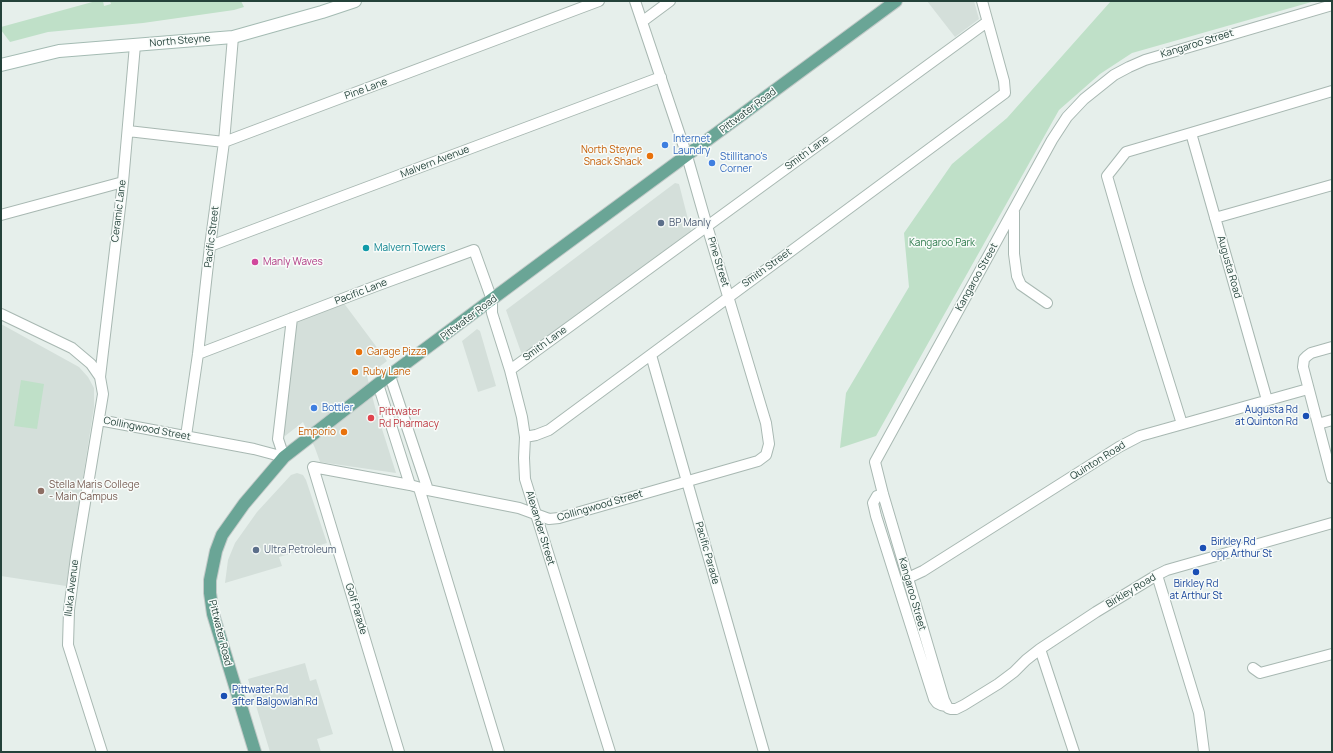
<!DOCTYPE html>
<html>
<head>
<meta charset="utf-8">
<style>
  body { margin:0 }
  #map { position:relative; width:1333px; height:753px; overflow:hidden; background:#e6efeb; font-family:Manrope,sans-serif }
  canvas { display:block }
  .frame { position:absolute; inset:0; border:2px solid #24423a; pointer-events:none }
</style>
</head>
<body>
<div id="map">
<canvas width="1333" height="753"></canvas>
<div class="frame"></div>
</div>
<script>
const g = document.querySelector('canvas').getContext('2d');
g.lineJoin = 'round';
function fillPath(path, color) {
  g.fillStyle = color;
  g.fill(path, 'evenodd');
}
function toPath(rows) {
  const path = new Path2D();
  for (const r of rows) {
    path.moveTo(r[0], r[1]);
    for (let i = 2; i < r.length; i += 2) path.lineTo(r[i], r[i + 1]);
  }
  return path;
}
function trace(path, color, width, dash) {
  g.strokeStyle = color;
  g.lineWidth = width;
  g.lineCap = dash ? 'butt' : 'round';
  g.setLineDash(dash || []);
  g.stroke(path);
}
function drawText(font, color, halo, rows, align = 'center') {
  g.font = font + ' Manrope,sans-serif';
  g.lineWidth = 3;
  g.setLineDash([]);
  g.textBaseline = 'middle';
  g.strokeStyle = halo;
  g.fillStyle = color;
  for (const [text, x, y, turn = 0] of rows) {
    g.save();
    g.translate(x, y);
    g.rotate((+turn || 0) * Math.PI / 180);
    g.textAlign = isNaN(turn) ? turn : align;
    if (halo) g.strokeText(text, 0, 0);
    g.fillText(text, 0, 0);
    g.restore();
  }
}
fillPath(toPath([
  [927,1,974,1,979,19,955,37],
  [675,183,679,184,691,231,522,355,506,310],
  [343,302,387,361,367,376,375,407,396,473,320,462,315,448,303,422,285,436,282,432,294,322],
  [1,324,79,367,88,377,94,388,94,407,66,586,1,576],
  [477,329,480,331,496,386,478,392,462,341],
  [297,473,303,475,306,480,327,543,279,557,282,566,225,583,228,560,235,543,257,512,291,475],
  [305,663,310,681,316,679,333,734,317,739,321,752,270,752,248,679]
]), '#d4dfda');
fillPath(toPath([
  [96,1,103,1,104,6,111,4,110,1,241,1,244,7,234,10,143,23,48,32,10,42,1,30,1,27],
  [1111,1,1315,1,1132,53,1100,74,1059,110,876,436,840,448,846,393,909,287,904,233,952,164,1007,118],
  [21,380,44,384,37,429,14,426]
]), '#bfe0c8');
const street = toPath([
  [1332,5,1145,60,1129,67,1114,75,1084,99,1067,117,1052,140,875,462,883,494,944,700,948,708,951,709,956,709,964,705,998,684,1014,672,1026,660,1040,649,1096,612,1157,575,1167,570,1332,523],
  [643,21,670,1],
  [128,131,224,142,599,1],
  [1191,133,1267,400],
  [1014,212,1014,254,1017,276,1021,285,1047,303],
  [1,215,123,182],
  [1215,218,1332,185],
  [210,246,661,77],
  [1,314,72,348,91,364,100,377,103,394,76,557,69,610,68,645,102,752],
  [1332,347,1311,353,1307,356,1304,359,1303,367,1332,478],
  [198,354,376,286,474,250,492,300,492,313,510,370,522,417,525,437,524,458,525,479,610,752],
  [651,355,764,752],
  [510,370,987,22],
  [390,376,428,490],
  [100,377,123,182,135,45],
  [378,384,410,485],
  [99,420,254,449,284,457],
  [1182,424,1138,283,1107,176,1126,152,1191,133,1332,91],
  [1318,424,1332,420],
  [186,436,198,354,210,246,224,142,233,37],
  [525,437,536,435,549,430,1005,93,1004,81,982,1],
  [284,457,278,439,292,318],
  [419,488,499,752],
  [883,494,877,496,873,503,876,516,934,699,937,703,941,705,946,706],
  [1157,575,1199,713,1204,752],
  [908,578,923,571,1119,447,1140,436,1308,389],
  [1040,649,1074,752],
  [1253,668,1260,673,1332,654],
  [399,752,313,467,410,485,428,490,519,508,549,519,559,518,758,461,766,455,769,444,766,423,707,226,687,156,635,1]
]);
const secondary = toPath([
  [1,65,59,51,233,37,322,12,355,1]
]);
const primary = toPath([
  [255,752,213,614,210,593,210,580,216,551,222,535,244,504,284,457,378,384,550,256,896,1]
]);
trace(street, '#a8b8b2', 12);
trace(secondary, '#a4bbb3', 14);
trace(primary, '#c2cac8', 14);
trace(street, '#fff', 10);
trace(secondary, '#fff', 12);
trace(primary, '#6aa596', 12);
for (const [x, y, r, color] of [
  [665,145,4,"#3f7fe0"],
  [650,156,4,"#e8710a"],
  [712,163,4,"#3f7fe0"],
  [661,223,4,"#5c6f8a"],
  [366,248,4,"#0f9aa8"],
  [255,262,4,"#d1479c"],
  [359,352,4,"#e8710a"],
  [355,372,4,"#e8710a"],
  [314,408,4,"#3f7fe0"],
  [1306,416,4,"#1a4fb4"],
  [371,418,4,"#e0444e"],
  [344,432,4,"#e8710a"],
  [41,491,4,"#8d6e63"],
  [1203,548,4,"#1a4fb4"],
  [256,550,4,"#5c6f8a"],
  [1196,572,4,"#1a4fb4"],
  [224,696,4,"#1a4fb4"]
]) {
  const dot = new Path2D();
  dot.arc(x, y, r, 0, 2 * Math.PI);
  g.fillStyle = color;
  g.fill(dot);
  trace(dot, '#f7fbf9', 1.5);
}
drawText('10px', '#24423a', '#f7fbf9', [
  ["North Steyne",180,41,-5],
  ["Kangaroo Street",1197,44,-17],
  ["Pine Lane",366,89,-20],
  ["Pittwater Road",748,111,-37],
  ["Smith Lane",807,153,-36],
  ["Malvern Avenue",435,162,-21],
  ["Ceramic Lane",119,211,-83],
  ["Pacific Street",212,237,-83],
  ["Pine Street",718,262,73],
  ["Augusta Road",1229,267,74],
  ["Smith Street",767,268,-36],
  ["Kangaroo Street",977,277,-61],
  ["Pacific Lane",361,292,-21],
  ["Pittwater Road",469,318,-37],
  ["Smith Lane",545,344,-36],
  ["Collingwood Street",147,429,11],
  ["Quinton Road",1098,461,-32],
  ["Collingwood Street",600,506,-16],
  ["Alexander Street",540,528,73],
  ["Pacific Parade",707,553,74],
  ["Iluka Avenue",72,588,-83],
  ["Birkley Road",1131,591,-31],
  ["Kangaroo Street",912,594,74],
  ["Golf Parade",356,609,73],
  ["Pittwater Road",220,633,76]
]);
drawText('10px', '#366cbe', '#f7fbf9', [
  ["Internet",673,139],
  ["Laundry",673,151],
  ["Stillitano's",720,157],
  ["Corner",720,169],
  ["Bottler",322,408]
], 'left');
drawText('10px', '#c56008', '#f7fbf9', [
  ["North Steyne",642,150],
  ["Snack Shack",642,162],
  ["Garage Pizza",367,352,"left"],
  ["Ruby Lane",363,372,"left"],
  ["Emporio",336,432]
], 'right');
drawText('10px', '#4e5e75', '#f7fbf9', [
  ["BP Manly",669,223],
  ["Ultra Petroleum",264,550]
], 'left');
drawText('10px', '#2d7a4b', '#f7fbf9', [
  ["Kangaroo Park",942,243]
]);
drawText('10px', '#0d838f', '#f7fbf9', [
  ["Malvern Towers",374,248]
], 'left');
drawText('10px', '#b23c85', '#f7fbf9', [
  ["Manly Waves",263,262]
], 'left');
drawText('10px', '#164399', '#f7fbf9', [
  ["Augusta Rd",1298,410,"right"],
  ["at Quinton Rd",1298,422,"right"],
  ["Birkley Rd",1211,542],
  ["opp Arthur St",1211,554],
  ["Birkley Rd",1196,584,"center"],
  ["at Arthur St",1196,596,"center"],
  ["Pittwater Rd",232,690],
  ["after Balgowlah Rd",232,702]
], 'left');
drawText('10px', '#be3a42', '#f7fbf9', [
  ["Pittwater",379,412],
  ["Rd Pharmacy",379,424]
], 'left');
drawText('10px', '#785e54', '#f7fbf9', [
  ["Stella Maris College",49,485],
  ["- Main Campus",49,497]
], 'left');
</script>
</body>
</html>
